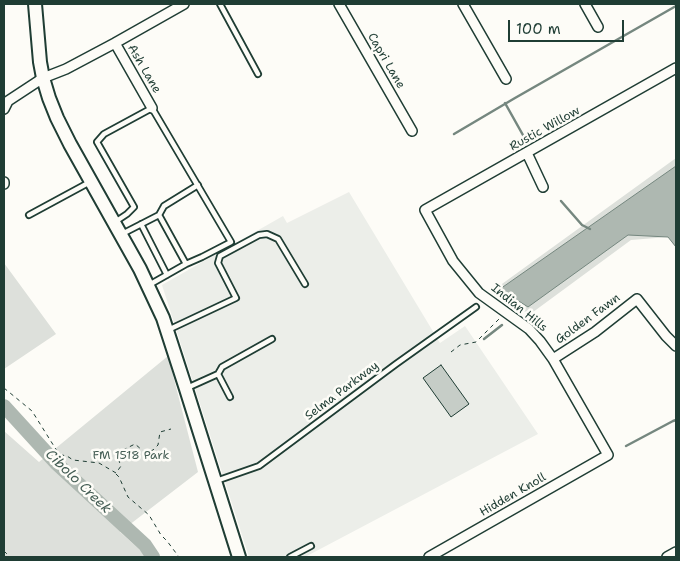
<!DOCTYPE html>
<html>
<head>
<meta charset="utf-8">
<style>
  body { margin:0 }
  #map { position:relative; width:680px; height:561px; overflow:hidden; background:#fdfcf7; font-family:"Shantell Sans",sans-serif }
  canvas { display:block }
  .frame { position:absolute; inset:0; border:5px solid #1f3d34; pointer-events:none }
  .scale { position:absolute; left:508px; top:20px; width:116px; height:22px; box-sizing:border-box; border:2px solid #1f3d34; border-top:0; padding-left:6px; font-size:15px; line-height:18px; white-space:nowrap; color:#1f3d34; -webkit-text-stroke:4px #fdfcf7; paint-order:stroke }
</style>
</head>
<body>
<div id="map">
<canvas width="680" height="561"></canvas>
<div class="frame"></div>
<div class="scale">100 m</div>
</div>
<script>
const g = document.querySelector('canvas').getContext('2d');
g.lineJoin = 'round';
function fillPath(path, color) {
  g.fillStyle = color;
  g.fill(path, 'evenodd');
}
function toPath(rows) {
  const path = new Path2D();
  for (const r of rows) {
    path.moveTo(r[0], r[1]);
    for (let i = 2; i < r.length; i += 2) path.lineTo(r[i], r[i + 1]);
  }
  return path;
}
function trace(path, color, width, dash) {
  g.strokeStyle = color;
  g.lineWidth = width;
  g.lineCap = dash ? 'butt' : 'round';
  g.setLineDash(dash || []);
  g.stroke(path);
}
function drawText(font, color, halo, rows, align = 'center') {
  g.font = font + ' "Shantell Sans",sans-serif';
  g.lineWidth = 5;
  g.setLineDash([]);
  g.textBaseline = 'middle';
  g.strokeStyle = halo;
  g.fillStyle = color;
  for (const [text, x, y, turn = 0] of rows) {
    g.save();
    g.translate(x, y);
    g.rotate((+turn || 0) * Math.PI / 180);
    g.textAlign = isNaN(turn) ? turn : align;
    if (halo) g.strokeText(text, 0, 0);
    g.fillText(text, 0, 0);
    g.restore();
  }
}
fillPath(toPath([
  [349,192,440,343,465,326,538,434,305,557,249,557,162,285,283,216,287,223]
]), '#eceee9');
fillPath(toPath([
  [676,158,676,248,668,237,631,240,529,315,495,289],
  [4,263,56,334,4,369],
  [168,356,198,472,120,532,148,557,4,557,4,431,39,462]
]), '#dde0db');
const water = toPath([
  [676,166,676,247,668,237,628,235,528,307,500,289,676,166]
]);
fillPath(water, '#aeb8b1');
trace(water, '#75877f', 1);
trace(toPath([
  [505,103,528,144],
  [454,134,515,98,676,6],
  [561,201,582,225,590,229],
  [484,339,502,325],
  [626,446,673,421,676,420]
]), '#75877f', 2.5);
trace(toPath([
  [4,406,56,463,145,545,153,557]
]), '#aeb8b1', 14);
const building = toPath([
  [441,365,469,404,451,417,423,378,441,365]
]);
fillPath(building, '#c6cdc7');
trace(building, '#1f3d34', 1);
const lane = toPath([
  [220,4,258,74],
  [29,215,90,182],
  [159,215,164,206,198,185],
  [115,222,127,214,134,207,97,142,104,134,152,108,231,242,202,257,186,264],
  [141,224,167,275],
  [122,234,159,215,186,264,149,285],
  [168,330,236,298,218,263,220,256,259,235,267,234,278,239,305,284],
  [218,374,230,397],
  [187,388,218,374,222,367,272,339],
  [216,481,259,466,396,364,476,307],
  [290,557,311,546]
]);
const street = toPath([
  [339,4,412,131],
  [463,4,506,79],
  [585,4,598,27],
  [115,43,152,108],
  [4,109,8,101,43,78,66,69,115,43,184,4],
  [527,153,543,187],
  [4,182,4,184],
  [553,359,595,332,637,299,666,336,676,346],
  [429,557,608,455,553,359,540,341,529,329,479,293,453,261,425,210,676,68],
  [667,557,676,552]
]);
const secondary = toPath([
  [35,4,40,62,43,78,49,98,57,118,70,144,140,269,163,318,186,389,239,557]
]);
trace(lane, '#1f3d34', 8);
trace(street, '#1f3d34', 12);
trace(secondary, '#1f3d34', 16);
trace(toPath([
  [451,352,460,345,476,342,500,318],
  [4,388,32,411,57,451,62,455,67,456,73,460,99,463,116,473,121,466,117,456,119,452,135,444,142,450,147,452,153,450,158,445,160,432,171,429],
  [116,474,119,477,128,497,149,515,161,535,167,541,179,557],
  [4,551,10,557]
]), '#1f3d34', 1, [4, 4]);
trace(lane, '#fdfcf7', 4.5);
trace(street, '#fdfcf7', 9);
trace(secondary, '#fdfcf7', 12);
drawText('12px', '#1f3d34', '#fdfcf7', [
  ["Capri Lane",386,61,60],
  ["Ash Lane",144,69,60],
  ["Rustic Willow",545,129,-29],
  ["Indian Hills",519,308,39],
  ["Golden Fawn",588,319,-36],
  ["Selma Parkway",342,391,-37],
  ["Hidden Knoll",513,495,-30]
]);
drawText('12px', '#455e55', '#fdfcf7', [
  ["FM 1518 Park",131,456]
]);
drawText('italic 14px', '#435c53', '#fdfcf7', [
  ["Cibolo Creek",78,482,44]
]);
</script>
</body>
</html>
